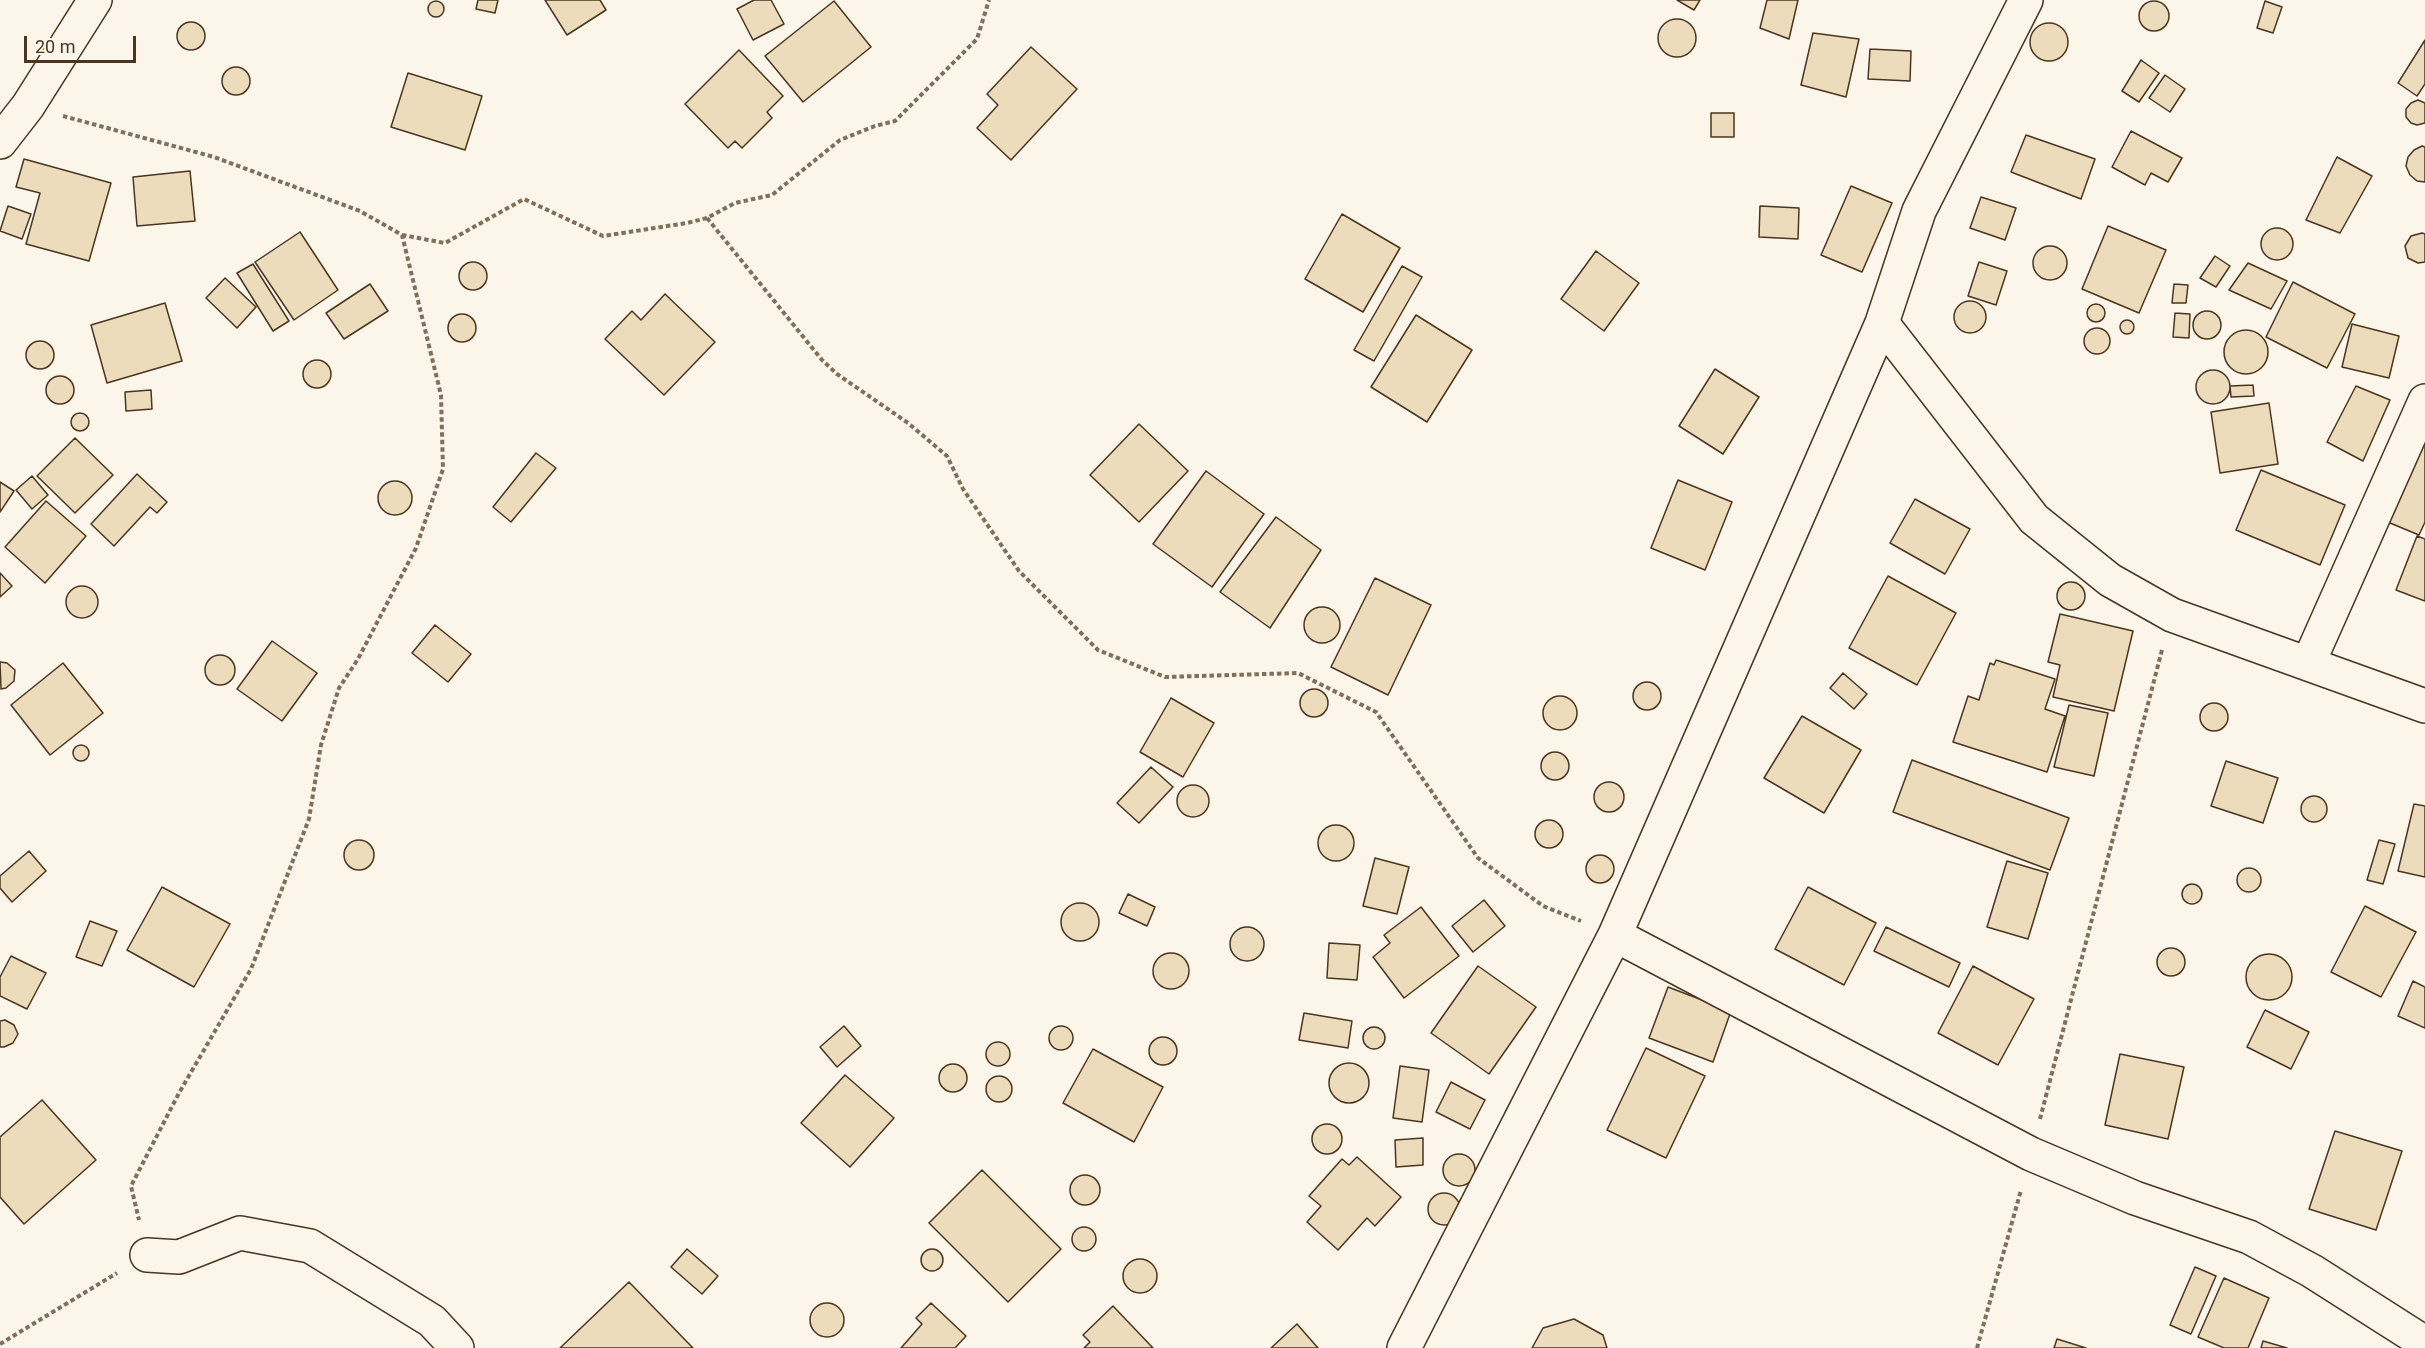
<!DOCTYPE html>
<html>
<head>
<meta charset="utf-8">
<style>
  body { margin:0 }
  #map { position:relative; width:2425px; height:1348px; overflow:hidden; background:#fbf6e9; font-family:Roboto,sans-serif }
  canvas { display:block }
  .scale { position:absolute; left:24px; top:36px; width:112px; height:27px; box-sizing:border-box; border:3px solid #4a3520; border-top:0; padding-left:8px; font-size:18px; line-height:21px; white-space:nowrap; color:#4a3520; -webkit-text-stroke:4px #fbf6e9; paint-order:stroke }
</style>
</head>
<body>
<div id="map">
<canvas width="2425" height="1348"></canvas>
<div class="scale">20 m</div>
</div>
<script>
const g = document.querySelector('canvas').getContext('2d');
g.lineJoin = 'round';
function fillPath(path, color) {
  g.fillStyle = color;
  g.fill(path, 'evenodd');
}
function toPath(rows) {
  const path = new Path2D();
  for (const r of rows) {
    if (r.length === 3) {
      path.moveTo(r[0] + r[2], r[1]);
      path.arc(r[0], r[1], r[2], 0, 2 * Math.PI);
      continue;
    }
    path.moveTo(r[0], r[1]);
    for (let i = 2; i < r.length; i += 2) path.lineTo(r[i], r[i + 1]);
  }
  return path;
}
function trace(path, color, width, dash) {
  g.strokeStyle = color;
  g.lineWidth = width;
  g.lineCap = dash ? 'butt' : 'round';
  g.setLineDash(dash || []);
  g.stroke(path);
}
const building = toPath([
  [478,0,498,0,495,13,476,9,478,0],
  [545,0,600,0,606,10,567,35,545,0],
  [754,0,771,0,784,24,753,40,737,9,754,0],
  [1677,0,1700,0,1694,10,1677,0],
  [1767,0,1798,0,1789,39,1760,28,1767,0],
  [2154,16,15],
  [436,9,8],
  [834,1,871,47,803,102,765,56,834,1],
  [2265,1,2282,7,2273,33,2257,28,2265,1],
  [1677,38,19],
  [191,36,14],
  [2049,42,19],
  [1813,33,1859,39,1846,97,1801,85,1813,33],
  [2425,40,2425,84,2417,96,2398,83,2425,40],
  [1031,47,1077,89,1011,160,977,128,998,105,987,94,1031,47],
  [1870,49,1911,51,1910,81,1868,79,1870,49],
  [739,50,783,96,767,112,772,118,742,148,735,141,728,148,685,104,739,50],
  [2141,60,2159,73,2139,102,2122,91,2141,60],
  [236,81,14],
  [408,73,482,96,465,150,391,127,408,73],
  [2165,75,2185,89,2170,112,2149,98,2165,75],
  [2418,100,2425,103,2425,123,2417,125,2411,123,2406,117,2406,109,2411,103,2418,100],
  [1711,113,1734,113,1734,137,1711,137,1711,113],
  [2131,131,2182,158,2168,182,2151,173,2145,185,2112,167,2131,131],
  [2026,135,2095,159,2081,199,2011,172,2026,135],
  [2422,146,2425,147,2425,182,2417,181,2410,175,2406,166,2408,157,2414,150,2422,146],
  [2337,157,2372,176,2340,233,2306,220,2337,157],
  [24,159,111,183,89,261,26,244,40,193,16,187,24,159],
  [190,171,195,221,137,226,133,177,190,171],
  [1851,186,1892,203,1862,272,1821,255,1851,186],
  [1981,197,2016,208,2005,240,1970,228,1981,197],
  [8,206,31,214,22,239,0,231,8,206],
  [1760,206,1799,208,1798,239,1759,237,1760,206],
  [1342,214,1400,248,1363,312,1305,279,1342,214],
  [2108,226,2166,250,2139,313,2082,289,2108,226],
  [2277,244,16],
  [300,232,338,290,294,320,255,262,300,232],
  [2422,233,2425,234,2425,262,2418,263,2408,258,2405,246,2411,236,2422,233],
  [2050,263,17],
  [1596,251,1639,283,1604,331,1561,299,1596,251],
  [2215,256,2230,266,2216,287,2200,278,2215,256],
  [1979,262,2007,271,1996,305,1968,296,1979,262],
  [473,276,14],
  [2248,263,2287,281,2271,309,2229,290,2248,263],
  [253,264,289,321,273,331,237,273,253,264],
  [1402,266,1422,277,1374,361,1354,350,1402,266],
  [225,278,256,307,237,328,206,298,225,278],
  [2293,282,2355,314,2327,368,2266,337,2293,282],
  [370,284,388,311,344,339,326,313,370,284],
  [2174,284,2188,285,2186,303,2172,303,2174,284],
  [665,294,715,342,664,395,605,339,632,311,641,320,665,294],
  [1970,317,16],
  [165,303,182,361,107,383,91,325,165,303],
  [2096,313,9],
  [2207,325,14],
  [2175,313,2190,314,2189,338,2173,337,2175,313],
  [462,328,14],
  [1416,315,1472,350,1427,422,1371,387,1416,315],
  [2127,327,7],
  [2352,324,2399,336,2389,378,2342,367,2352,324],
  [2097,341,13],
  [2246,352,22],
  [40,355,14],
  [317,374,14],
  [1715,369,1759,397,1723,454,1679,426,1715,369],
  [2213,387,17],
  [60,390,14],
  [2253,385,2254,396,2231,397,2230,386,2253,385],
  [2356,386,2390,400,2363,461,2327,442,2356,386],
  [151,390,152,409,126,411,125,392,151,390],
  [2269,403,2278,464,2220,473,2211,412,2269,403],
  [80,422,9],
  [1139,424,1188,471,1139,522,1090,475,1139,424],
  [2425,436,2425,522,2419,535,2378,518,2425,436],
  [75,438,113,475,75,513,37,476,75,438],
  [536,453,556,468,511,522,493,507,536,453],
  [2261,470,2345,505,2320,565,2236,530,2261,470],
  [1206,471,1264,514,1212,587,1153,544,1206,471],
  [137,474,167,502,157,513,150,507,114,546,91,524,137,474],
  [32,476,48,495,32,509,16,490,32,476],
  [1678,480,1732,502,1705,570,1651,548,1678,480],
  [395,498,17],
  [0,482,14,491,0,512,0,482],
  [1915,499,1970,529,1945,574,1890,543,1915,499],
  [46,501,86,536,45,583,5,547,46,501],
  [1276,517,1321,550,1270,628,1220,592,1276,517],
  [2417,536,2425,539,2425,601,2396,590,2417,536],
  [0,573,12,586,0,597,0,573],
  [1888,576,1956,613,1917,685,1849,648,1888,576],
  [1375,578,1431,605,1388,695,1331,667,1375,578],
  [2071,596,14],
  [82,602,16],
  [1322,625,18],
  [2060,614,2133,631,2114,711,2053,697,2060,665,2048,662,2060,614],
  [435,625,471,654,448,682,412,653,435,625],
  [272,641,317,673,282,721,237,689,272,641],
  [220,670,15],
  [1996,660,2055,679,2045,709,2065,716,2047,772,1953,742,1968,696,1979,700,1990,663,1994,665,1996,660],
  [0,662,7,663,15,670,14,681,6,688,1,689,0,662],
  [63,663,103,713,50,755,11,705,63,663],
  [1843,673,1867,694,1854,709,1830,688,1843,673],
  [1647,696,14],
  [1314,703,14],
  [1560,713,17],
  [1171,698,1214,723,1183,777,1140,752,1171,698],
  [2214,717,14],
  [2069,705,2108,713,2094,776,2054,767,2069,705],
  [1802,716,1861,750,1824,813,1764,778,1802,716],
  [81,753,8],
  [1555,766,14],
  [1912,760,2069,818,2050,870,1893,812,1912,760],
  [2226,761,2278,778,2263,823,2211,806,2226,761],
  [1151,767,1173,787,1139,823,1117,803,1151,767],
  [1609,797,15],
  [1193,801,16],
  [2314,809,13],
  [2414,804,2425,806,2425,877,2398,871,2414,804],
  [1549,834,14],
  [1336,843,18],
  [2379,840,2395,844,2383,884,2367,880,2379,840],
  [359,855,15],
  [29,851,46,871,12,902,0,888,0,876,29,851],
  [1600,869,14],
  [1375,858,1409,867,1397,914,1363,906,1375,858],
  [2007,861,2048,873,2028,939,1987,927,2007,861],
  [2249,880,12],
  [2192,894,10],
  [162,887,230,924,194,987,127,950,162,887],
  [1808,887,1876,923,1844,985,1775,949,1808,887],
  [1128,894,1155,907,1147,926,1119,913,1128,894],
  [1484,900,1505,926,1473,952,1452,926,1484,900],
  [1080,922,19],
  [2365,906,2416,932,2381,997,2331,972,2365,906],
  [1421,907,1459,956,1404,998,1373,957,1390,943,1384,935,1421,907],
  [90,921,117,931,102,966,76,957,90,921],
  [1247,944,17],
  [1886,927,1960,963,1949,987,1874,951,1886,927],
  [1329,943,1360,945,1357,980,1327,978,1329,943],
  [2171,962,14],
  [1171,971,18],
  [2269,977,23],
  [11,956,46,973,27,1009,0,996,0,977,11,956],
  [1478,966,1536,1007,1489,1074,1431,1033,1478,966],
  [1973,966,2034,999,1998,1065,1938,1033,1973,966],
  [2413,981,2425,987,2425,1028,2398,1016,2413,981],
  [1668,987,1731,1011,1713,1062,1649,1038,1668,987],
  [2265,1010,2309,1032,2291,1069,2247,1047,2265,1010],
  [1304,1013,1352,1021,1348,1048,1299,1040,1304,1013],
  [5,1020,14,1025,18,1034,13,1043,4,1047,0,1047,0,1021,5,1020],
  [844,1026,861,1046,837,1067,820,1047,844,1026],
  [1061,1038,12],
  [1374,1038,11],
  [1163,1051,14],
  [998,1054,12],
  [1646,1048,1705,1076,1666,1158,1607,1130,1646,1048],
  [1093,1049,1163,1087,1134,1142,1063,1103,1093,1049],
  [2120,1054,2184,1067,2168,1139,2105,1125,2120,1054],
  [1349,1083,20],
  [953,1078,14],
  [1400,1066,1429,1070,1422,1122,1393,1118,1400,1066],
  [845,1075,894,1118,850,1167,801,1123,845,1075],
  [999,1089,13],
  [1451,1082,1485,1100,1470,1129,1436,1112,1451,1082],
  [42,1100,96,1160,24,1224,0,1197,0,1137,42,1100],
  [1327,1139,15],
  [2335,1131,2402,1151,2376,1230,2309,1209,2335,1131],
  [1423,1138,1423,1165,1396,1167,1395,1140,1423,1138],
  [1459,1170,16],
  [1357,1157,1401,1197,1375,1226,1367,1218,1338,1250,1307,1222,1321,1206,1309,1196,1342,1159,1349,1165,1357,1157],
  [982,1170,1061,1249,1008,1302,929,1223,982,1170],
  [1085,1190,15],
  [1444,1209,16],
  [1084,1239,12],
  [687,1249,718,1276,702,1294,671,1267,687,1249],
  [932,1260,11],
  [1140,1276,17],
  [2195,1267,2216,1276,2191,1334,2170,1325,2195,1267],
  [2224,1278,2269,1298,2248,1348,2224,1348,2198,1337,2224,1278],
  [629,1282,693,1348,560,1348,629,1282],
  [931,1303,966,1336,955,1348,901,1348,922,1324,916,1318,931,1303],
  [827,1320,17],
  [1113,1306,1153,1348,1084,1348,1090,1342,1083,1335,1113,1306],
  [1574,1319,1603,1335,1607,1348,1532,1348,1543,1328,1574,1319],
  [1297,1324,1318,1348,1271,1348,1297,1324],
  [2057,1339,2086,1348,2054,1348,2057,1339],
  [2263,1341,2287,1348,2261,1348,2263,1341]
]);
fillPath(building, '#ecdcbc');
trace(building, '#4a3520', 1.5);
const street = toPath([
  [0,142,28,106,95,0],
  [1882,323,2034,519,2110,580,2172,615,2425,706],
  [2308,664,2425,401],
  [1615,935,2031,1154,2135,1198,2249,1237,2312,1271,2425,1343],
  [147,1255,179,1257,240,1233,310,1246,432,1321,457,1348],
  [1404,1348,1615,935,1882,323,1919,211,2026,0]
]);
trace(street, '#4a3520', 36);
trace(toPath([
  [63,116,214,157,360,211,402,235,441,395,443,469,416,548,358,659,339,688,321,745,309,819,251,969,179,1093,131,1186,139,1220],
  [707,218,822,360,837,374,908,423,947,456,963,489,1019,571,1098,650,1165,677,1298,673,1376,712,1478,858,1543,906,1581,921],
  [402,235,445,243,524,199,603,236,687,223,707,218,735,203,772,195,840,140,875,126,895,121,977,39,989,0],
  [2040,1119,2162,650],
  [0,1344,117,1273],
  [1977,1348,2021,1190]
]), '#7f6f5c', 4, [4.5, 3]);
trace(street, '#fbf6e9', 33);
</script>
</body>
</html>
